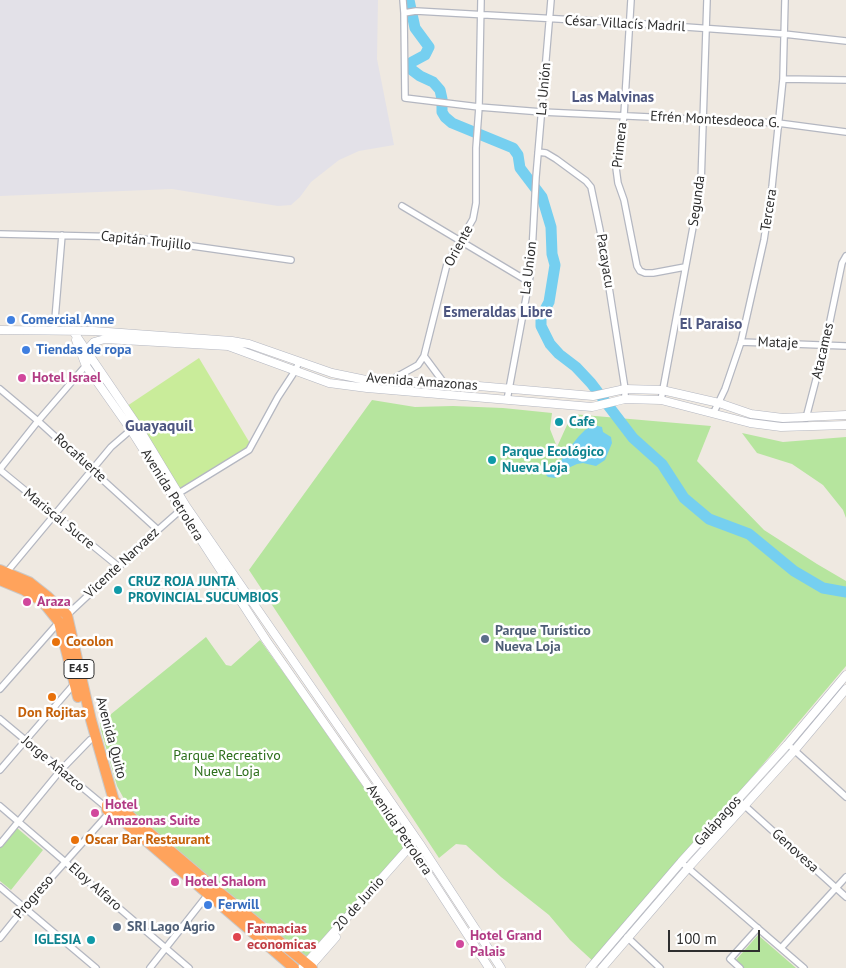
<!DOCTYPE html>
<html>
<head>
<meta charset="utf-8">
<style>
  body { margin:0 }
  #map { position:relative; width:846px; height:968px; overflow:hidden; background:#efe9e1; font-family:"PT Sans",sans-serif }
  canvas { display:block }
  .scale { position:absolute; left:668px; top:930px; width:92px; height:22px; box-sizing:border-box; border:2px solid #2e2e2e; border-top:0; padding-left:6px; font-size:15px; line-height:18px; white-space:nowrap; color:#2e2e2e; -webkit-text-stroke:4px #fff; paint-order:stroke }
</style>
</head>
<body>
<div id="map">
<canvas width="846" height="968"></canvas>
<div class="scale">100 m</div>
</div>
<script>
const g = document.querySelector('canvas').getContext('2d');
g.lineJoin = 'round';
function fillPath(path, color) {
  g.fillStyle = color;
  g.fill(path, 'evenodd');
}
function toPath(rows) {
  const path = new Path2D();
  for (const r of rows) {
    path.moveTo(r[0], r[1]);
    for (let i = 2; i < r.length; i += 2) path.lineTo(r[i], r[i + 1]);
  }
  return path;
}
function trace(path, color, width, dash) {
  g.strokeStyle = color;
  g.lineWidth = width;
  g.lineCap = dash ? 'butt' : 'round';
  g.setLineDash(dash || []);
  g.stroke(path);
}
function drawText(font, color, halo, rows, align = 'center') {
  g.font = font + ' "PT Sans",sans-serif';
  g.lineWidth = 5;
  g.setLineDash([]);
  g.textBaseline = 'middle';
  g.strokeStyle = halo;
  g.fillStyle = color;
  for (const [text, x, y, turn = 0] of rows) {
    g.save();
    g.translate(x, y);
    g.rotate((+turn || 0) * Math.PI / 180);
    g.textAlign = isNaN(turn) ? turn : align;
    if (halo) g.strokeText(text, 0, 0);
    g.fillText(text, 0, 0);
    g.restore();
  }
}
fillPath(toPath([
  [0,0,378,0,377,59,394,145,359,151,339,160,311,182,300,197,291,205,278,206,172,189,0,196]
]), '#e3e1e8');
fillPath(toPath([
  [372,400,415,407,453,406,503,408,552,413,550,429,557,447,572,414,711,426,697,461,764,530,817,564,846,581,846,666,595,963,570,940,549,915,501,877,466,845,456,844,439,858,249,570],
  [742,433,783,442,846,437,846,518,843,510,823,485,792,464,757,453],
  [206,637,226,665,231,666,260,640,296,690,405,847,306,957,135,815,129,808,117,786,101,730,100,723],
  [17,828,43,850,11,890,0,881,0,848],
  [758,935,796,968,744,968,735,961]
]), '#b6e59e');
fillPath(toPath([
  [199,358,251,445,181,490,127,406]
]), '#c9ec9a');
fillPath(toPath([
  [594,425,602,427,603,432,611,437,612,443,605,460,596,466,583,463,577,464,566,469,555,478,548,477,546,475,547,468,551,465,556,468,559,467,563,456,579,436,585,430]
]), '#75cff0');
trace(toPath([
  [409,0,415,28,429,47,425,55,412,62,410,65,412,70,420,76,433,82,440,90,442,99,442,112,445,117,452,123,513,148,518,155,520,168,542,197,551,227,552,254,555,265,549,302,541,317,541,326,550,344,559,354,576,367,591,383,633,438,662,464,684,498,709,519,749,534,794,571,823,588,846,592]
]), '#75cff0', 11);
const street = toPath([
  [403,0,404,13,405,98,479,107,542,112,778,123,846,132],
  [631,0,624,115,616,168,618,183,624,200,637,266,640,271,645,273,653,273,685,267],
  [404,13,416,11,630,23,784,34,846,41],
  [783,79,846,80],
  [538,152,546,153,556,159,586,181,591,187,600,230,625,389,625,399],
  [402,206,529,282],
  [0,234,129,237,291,260],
  [54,331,62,235],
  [741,342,846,346],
  [424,356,444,383],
  [391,380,418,365,424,356,447,264,473,219,476,203,476,148,479,107,481,0],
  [0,389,38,421,158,530],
  [507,400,531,271,536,177,551,0],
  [661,400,701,184,707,0],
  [714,412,725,389,741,342,764,240,772,187,783,79,785,0],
  [806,418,825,345,842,263,846,256],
  [0,469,38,421,88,363],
  [0,470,119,567],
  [179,493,249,450,278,397,295,371,299,362],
  [6,573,111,447,133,428],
  [66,616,158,530,184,507],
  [0,689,59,622],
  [0,719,107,808],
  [792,748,846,797],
  [0,770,75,683],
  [744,805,846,897],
  [0,806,189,968],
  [0,844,60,771,90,740],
  [681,862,804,968],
  [0,887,96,968],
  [627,937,660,968],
  [0,938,24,908,110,812],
  [781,948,846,877],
  [150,968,209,893],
  [740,968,730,959,758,928]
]);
const secondary = toPath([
  [0,330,94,331,232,341,249,344,332,373,366,380,444,383,593,396,625,389,662,390,719,403,751,414,783,418,846,415],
  [73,331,137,425,186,506,420,844,501,968],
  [76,340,86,366,131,430,181,509,266,640,410,846,489,968],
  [87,350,94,342,105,339,228,346,329,383,367,388,592,407,625,399,661,400,750,423,781,427,846,425],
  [302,968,413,843],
  [309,968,336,937],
  [590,968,681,862,787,745,846,675],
  [602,968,688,868,794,751,846,689]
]);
const highway = toPath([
  [0,570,29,582,48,597,67,615,91,720,114,801,119,805,118,811,112,813,107,810,107,805,109,802,114,801],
  [0,580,24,590,43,602,59,622,78,697],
  [119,805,132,818,213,887,312,968],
  [114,813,294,968]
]);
trace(street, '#b4b7c1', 8);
trace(secondary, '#b4b7c1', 9);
trace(highway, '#c9c9c9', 12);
trace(street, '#fff', 5.5);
trace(secondary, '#fff', 8);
trace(highway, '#ffa35c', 10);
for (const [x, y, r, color] of [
  [11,320,5,"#3f7fe0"],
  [26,350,5,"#3f7fe0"],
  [22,378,5,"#d1479c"],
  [559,422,5,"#0f9aa8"],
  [492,460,5,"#0f9aa8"],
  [118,590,5,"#0f9aa8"],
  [27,602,5,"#d1479c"],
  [485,639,5,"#5c6f8a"],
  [56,642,5,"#e8710a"],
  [52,697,5,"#e8710a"],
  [95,813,5,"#d1479c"],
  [75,840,5,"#e8710a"],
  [175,882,5,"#d1479c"],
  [208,905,5,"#3f7fe0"],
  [117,927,5,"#5c6f8a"],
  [237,937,5,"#e0444e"],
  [91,940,5,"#0f9aa8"],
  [460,944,5,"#d1479c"]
]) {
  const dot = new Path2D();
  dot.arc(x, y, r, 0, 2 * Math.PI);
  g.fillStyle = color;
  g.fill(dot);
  trace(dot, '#fff', 2);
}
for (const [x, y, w] of [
  [79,669,30]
]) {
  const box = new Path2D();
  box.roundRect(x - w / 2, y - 9.5, w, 19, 4);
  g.fillStyle = '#fff';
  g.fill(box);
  trace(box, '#2e2e2e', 1);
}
drawText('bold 12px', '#2e2e2e', null, [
  ["E45",79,669]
]);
drawText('14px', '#2e2e2e', '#fff', [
  ["César Villacís Madril",625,24,3],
  ["La Unión",544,89,-85],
  ["Efrén Montesdeoca G.",715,120,3],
  ["Primera",620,145,-84],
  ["Segunda",697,201,-82],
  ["Tercera",769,210,-81],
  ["Capitán Trujillo",146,241,6],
  ["Oriente",459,246,-62],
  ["Pacayacu",605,261,81],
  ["La Union",529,268,-83],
  ["Mataje",778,343,2],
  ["Atacames",823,351,-77],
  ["Avenida Amazonas",422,382,4],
  ["Rocafuerte",80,458,42],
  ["Avenida Petrolera",172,495,58],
  ["Mariscal Sucre",59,519,39],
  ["Vicente Narvaez",122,563,-43],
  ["Avenida Quito",111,738,75],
  ["Jorge Añazco",53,764,40],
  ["Galápagos",718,821,-48],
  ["Avenida Petrolera",399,830,56],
  ["Genovesa",795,851,42],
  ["Eloy Alfaro",95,887,41],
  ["Progreso",34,897,-49],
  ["20 de Junio",359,904,-48]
]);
drawText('bold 14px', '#366cbe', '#fff', [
  ["Comercial Anne",21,320],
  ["Tiendas de ropa",36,350],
  ["Ferwill",218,905]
], 'left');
drawText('bold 14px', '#b23c85', '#fff', [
  ["Hotel Israel",32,378],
  ["Araza",37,602],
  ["Hotel",105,805],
  ["Amazonas Suite",105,821],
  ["Hotel Shalom",185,882],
  ["Hotel Grand",470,936],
  ["Palais",470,952]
], 'left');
drawText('bold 14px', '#0d838f', '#fff', [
  ["Cafe",569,422],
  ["Parque Ecológico",502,452],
  ["Nueva Loja",502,468],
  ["CRUZ ROJA JUNTA",128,582],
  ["PROVINCIAL SUCUMBIOS",128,598],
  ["IGLESIA",81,940,"right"]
], 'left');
drawText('bold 14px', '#4e5e75', '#fff', [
  ["Parque Turístico",495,631],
  ["Nueva Loja",495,647],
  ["SRI Lago Agrio",127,927]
], 'left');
drawText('bold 14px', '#c56008', '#fff', [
  ["Cocolon",66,642],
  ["Don Rojitas",52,713,"center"],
  ["Oscar Bar Restaurant",85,840]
], 'left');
drawText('14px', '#2c6e1b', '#fff', [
  ["Parque Recreativo",227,756],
  ["Nueva Loja",227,772]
]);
drawText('bold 14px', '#be3a42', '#fff', [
  ["Farmacias",247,929],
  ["economicas",247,945]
], 'left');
drawText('bold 15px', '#4d5680', '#fff', [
  ["Las Malvinas",613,98],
  ["Esmeraldas Libre",498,313],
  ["El Paraiso",711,325]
]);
drawText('bold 16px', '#4d5680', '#fff', [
  ["Guayaquil",159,426]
]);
</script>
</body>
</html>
